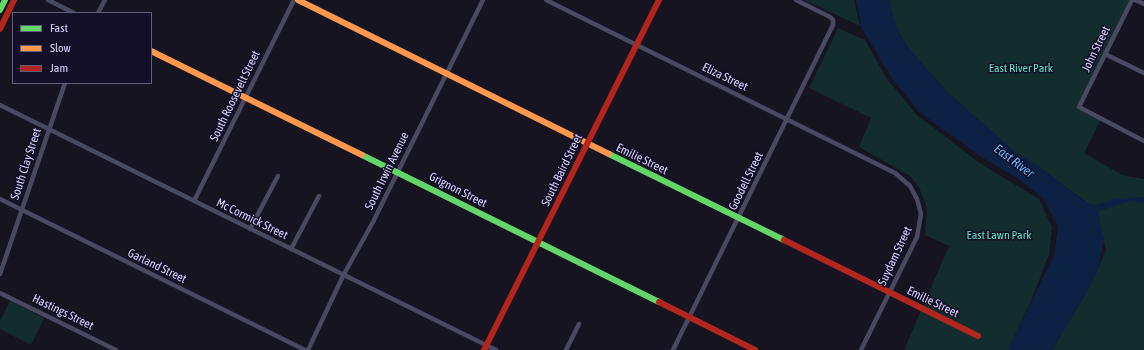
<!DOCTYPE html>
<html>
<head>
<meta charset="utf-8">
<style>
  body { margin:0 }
  #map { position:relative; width:1144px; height:350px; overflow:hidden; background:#161421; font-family:"Asap Condensed",sans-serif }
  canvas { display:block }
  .legend { position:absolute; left:12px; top:12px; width:140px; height:72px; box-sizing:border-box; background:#130f26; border:1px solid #625e7d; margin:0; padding:5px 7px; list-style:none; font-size:12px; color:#d9d4ff }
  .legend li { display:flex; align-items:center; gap:8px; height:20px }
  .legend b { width:20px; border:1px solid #625e7d }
</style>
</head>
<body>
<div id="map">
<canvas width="1144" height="350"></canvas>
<ul class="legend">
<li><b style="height:5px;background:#63d668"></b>Fast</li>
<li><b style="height:5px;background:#ff974d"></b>Slow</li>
<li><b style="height:5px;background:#b3261e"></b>Jam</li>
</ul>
</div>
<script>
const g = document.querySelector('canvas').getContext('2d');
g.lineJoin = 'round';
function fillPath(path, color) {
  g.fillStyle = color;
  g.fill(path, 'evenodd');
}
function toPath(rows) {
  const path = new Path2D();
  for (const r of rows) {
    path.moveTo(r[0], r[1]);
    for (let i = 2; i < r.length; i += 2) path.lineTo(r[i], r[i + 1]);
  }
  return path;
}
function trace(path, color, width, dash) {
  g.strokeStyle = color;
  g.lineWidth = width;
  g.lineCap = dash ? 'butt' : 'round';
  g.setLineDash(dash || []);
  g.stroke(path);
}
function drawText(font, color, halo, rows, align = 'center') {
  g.font = font + ' "Asap Condensed",sans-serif';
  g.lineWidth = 3;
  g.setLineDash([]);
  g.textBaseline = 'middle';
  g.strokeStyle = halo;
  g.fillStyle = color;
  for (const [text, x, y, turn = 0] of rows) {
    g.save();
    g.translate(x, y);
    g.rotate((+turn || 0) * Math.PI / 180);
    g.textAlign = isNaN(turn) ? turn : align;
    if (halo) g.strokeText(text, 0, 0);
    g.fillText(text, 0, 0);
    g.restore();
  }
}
fillPath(toPath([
  [805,0,854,0,860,26],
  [889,0,1132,0,1079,107,1101,119,1084,153,1122,175,1144,179,1144,350,1052,350,1090,286,1106,250,1101,230,1090,205,1039,167,1016,153,948,93,908,48,894,23],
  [838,28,865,40,887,79,917,115,981,164,1039,199,1052,227,1049,254,1032,299,1008,350,904,350,949,246,925,235,927,209,919,187,910,176,859,147,871,118,809,88],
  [10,301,44,318,31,345,0,329,0,321]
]), '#132c2d');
fillPath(toPath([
  [856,0,889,0,897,29,908,48,948,93,1016,153,1039,167,1088,204,1095,205,1115,199,1144,197,1144,201,1140,203,1130,201,1099,211,1099,220,1104,239,1099,264,1090,286,1052,350,1008,350,1054,255,1058,227,1044,199,1017,178,983,158,919,112,892,78,862,29]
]), '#0d2144');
trace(toPath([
  [48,0,74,13],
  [546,0,895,173,910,186,917,199,921,214,917,237,861,350],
  [1132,0,1079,107,1144,141],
  [1135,0,1144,4],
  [98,13,105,0],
  [1105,54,1144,73],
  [0,105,496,350],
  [0,199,305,350],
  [194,201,294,0],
  [250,229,278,176],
  [291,249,319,196],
  [0,274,65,83],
  [0,293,116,350],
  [308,350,344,274,373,222,483,0],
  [566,350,579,324],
  [673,350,833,25,833,20,830,17,796,0]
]), '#4a4962', 4.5);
trace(toPath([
  [0,10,5,0],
  [609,154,784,240],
  [362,155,659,302]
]), '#63d668', 6);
trace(toPath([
  [298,0,609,154],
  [151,51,362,155]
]), '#ff974d', 6);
trace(toPath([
  [0,29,14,0],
  [784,240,978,336],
  [659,302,755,350],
  [484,350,659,0]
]), '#b3261e', 6);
drawText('12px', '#d9d4ff', '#130f26', [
  ["John Street",1096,49,-64],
  ["Eliza Street",725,77,26],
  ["South Roosevelt Street",235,96,-64],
  ["Emilie Street",642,159,26],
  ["South Clay Street",26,164,-72],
  ["South Baird Street",562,170,-64],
  ["South Irwin Avenue",387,171,-64],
  ["Goodell Street",746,181,-64],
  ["Grignon Street",458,190,27],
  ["Mc Cormick Street",252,219,26],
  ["Suydam Street",895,256,-65],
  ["Garland Street",157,266,26],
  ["Emilie Street",933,302,26],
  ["Hastings Street",63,312,26]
]);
drawText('12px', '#5fe0c0', '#130f26', [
  ["East River Park",1021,68],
  ["East Lawn Park",999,235]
]);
drawText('italic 13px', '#62b6ff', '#130f26', [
  ["East River",1014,161,37]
]);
</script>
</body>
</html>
